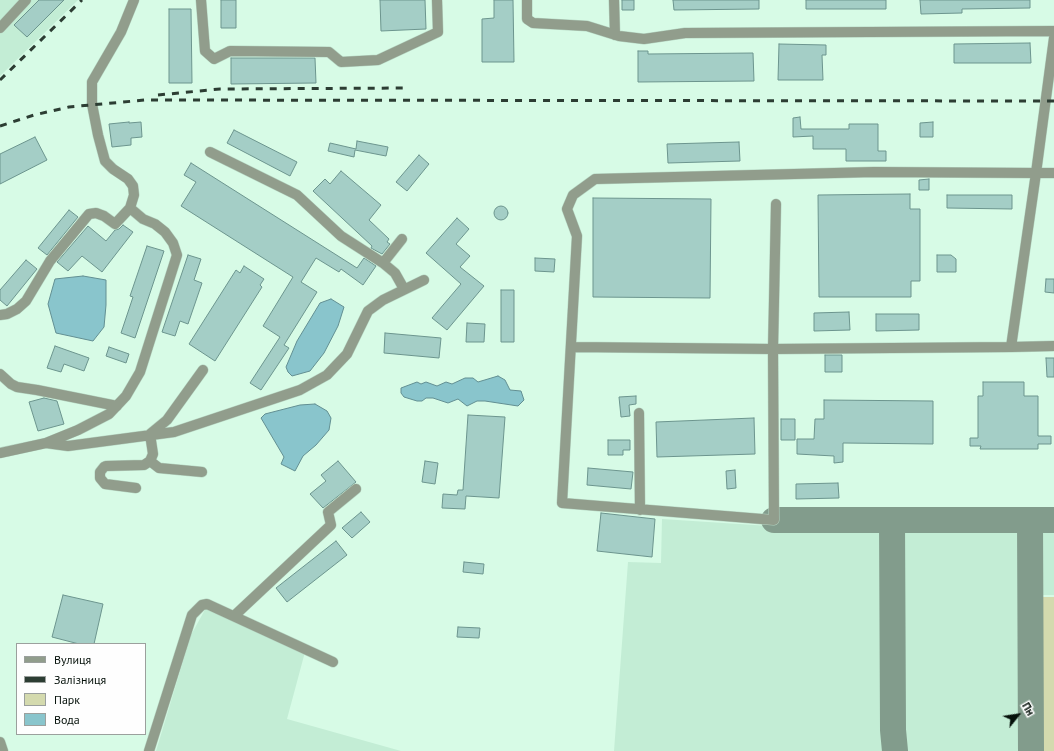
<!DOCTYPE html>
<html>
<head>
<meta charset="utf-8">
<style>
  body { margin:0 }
  #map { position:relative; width:1054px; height:751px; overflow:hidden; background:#d7fbe6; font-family:"PT Sans",sans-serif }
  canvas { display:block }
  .legend { position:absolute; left:16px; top:643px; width:130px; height:92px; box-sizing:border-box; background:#fefefe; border:1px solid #9ba09d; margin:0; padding:5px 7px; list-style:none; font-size:12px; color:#06120b }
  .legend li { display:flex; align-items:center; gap:8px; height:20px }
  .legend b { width:20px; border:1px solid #9ba09d }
  .north { position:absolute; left:998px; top:695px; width:40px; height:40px; -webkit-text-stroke:3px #fefefe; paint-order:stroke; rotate:60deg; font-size:11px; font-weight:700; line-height:16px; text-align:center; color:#06120b }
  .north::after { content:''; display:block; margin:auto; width:14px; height:18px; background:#06120b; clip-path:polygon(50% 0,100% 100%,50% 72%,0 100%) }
</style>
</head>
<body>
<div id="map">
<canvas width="1054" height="751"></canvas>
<ul class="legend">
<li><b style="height:5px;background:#919d8c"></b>Вулиця</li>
<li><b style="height:5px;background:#2c3d33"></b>Залізниця</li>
<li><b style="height:11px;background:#d4daae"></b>Парк</li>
<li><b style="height:11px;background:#89c5cc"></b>Вода</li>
</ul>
<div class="north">Пн</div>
</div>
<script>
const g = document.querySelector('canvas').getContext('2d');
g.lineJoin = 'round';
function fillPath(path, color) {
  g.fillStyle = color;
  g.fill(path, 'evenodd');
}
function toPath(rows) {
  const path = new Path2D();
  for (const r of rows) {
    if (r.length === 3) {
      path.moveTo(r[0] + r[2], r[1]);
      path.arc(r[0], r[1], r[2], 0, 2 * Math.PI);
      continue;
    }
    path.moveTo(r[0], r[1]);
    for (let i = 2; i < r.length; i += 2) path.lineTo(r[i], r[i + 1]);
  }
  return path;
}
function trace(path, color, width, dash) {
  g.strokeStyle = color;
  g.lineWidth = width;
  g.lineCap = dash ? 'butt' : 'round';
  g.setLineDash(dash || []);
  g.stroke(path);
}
fillPath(toPath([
  [0,0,78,0,0,76],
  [662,519,816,529,1022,532,1025,751,614,751,628,562,661,563],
  [1042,530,1054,530,1054,595,1042,595],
  [207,606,305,652,287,719,401,751,156,751,191,635]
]), '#c3edd5');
fillPath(toPath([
  [1042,597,1054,597,1054,751,1036,751,1037,602]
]), '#d4daae');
const water = toPath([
  [83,276,106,280,106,305,104,327,93,341,56,333,48,304,55,279,83,276],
  [331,299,344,307,338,326,324,353,310,371,292,376,288,372,286,367,297,341,320,303,331,299],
  [498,376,505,380,510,390,521,391,524,400,518,406,485,401,477,401,467,406,458,399,448,403,433,398,426,398,422,401,417,401,404,397,401,393,401,388,417,382,421,384,426,382,437,386,446,382,452,384,465,378,473,378,478,382,498,376],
  [315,404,327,411,331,418,329,430,316,445,303,456,295,471,281,464,284,457,261,418,265,414,300,405,315,404]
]);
fillPath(water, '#89c5cc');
trace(water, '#628f92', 1);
trace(toPath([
  [774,520,1054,520],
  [892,520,893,730,895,751],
  [1030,520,1031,751]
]), '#829c8c', 26);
const building = toPath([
  [39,0,64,0,27,37,14,25,39,0],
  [221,0,236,0,236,28,221,28,221,0],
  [380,0,425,0,426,29,381,31,380,0],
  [494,0,513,0,514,62,482,62,482,19,494,18,494,0],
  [622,0,634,0,634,10,622,10,622,0],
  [673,0,759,0,759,9,674,10,673,0],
  [806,0,886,0,886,9,806,9,806,0],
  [920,0,1030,0,1030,8,962,9,962,13,921,14,920,0],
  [169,9,191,9,192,83,169,83,169,9],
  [1030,43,1031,63,954,63,954,44,1030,43],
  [779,44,826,45,826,55,822,55,823,80,778,80,779,44],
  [638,51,648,51,648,54,753,53,754,81,638,82,638,51],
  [231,58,315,58,316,83,231,84,231,58],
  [800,117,801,129,849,129,849,124,878,124,878,151,886,151,886,161,846,161,846,149,813,149,813,136,793,137,793,118,800,117],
  [129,122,129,123,141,122,142,137,131,138,131,145,112,147,109,124,129,122],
  [933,122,933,137,920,137,920,123,933,122],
  [234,130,297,162,290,176,227,143,234,130],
  [35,137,47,160,0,184,0,154,35,137],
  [357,141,388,147,386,156,355,150,354,157,328,151,330,143,356,149,357,141],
  [739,142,740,161,668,163,667,144,739,142],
  [419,155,429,164,407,191,396,182,419,155],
  [191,163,357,268,364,258,376,266,363,285,341,269,339,272,316,258,301,282,317,292,284,345,289,348,261,390,250,383,280,337,263,326,293,277,181,206,196,182,184,175,191,163],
  [341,171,381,205,369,220,389,239,387,242,390,244,382,254,371,248,372,246,313,191,325,179,330,184,341,171],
  [929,179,929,190,919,190,919,180,929,179],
  [910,194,910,209,920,209,920,281,911,281,911,297,819,297,818,195,910,194],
  [947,195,1012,195,1012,209,947,208,947,195],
  [593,198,711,199,710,298,593,297,593,198],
  [501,213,7],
  [69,210,78,217,47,255,38,248,69,210],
  [457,218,469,229,456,244,470,256,460,267,484,286,447,330,432,318,461,284,426,253,457,218],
  [123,225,133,232,102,272,82,256,68,271,57,262,88,226,106,241,115,230,119,229,123,225],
  [147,246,164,251,135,338,121,333,133,297,130,296,147,246],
  [188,255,201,259,194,280,202,283,188,324,180,321,175,336,162,332,188,255],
  [937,255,951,255,956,259,956,272,937,272,937,255],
  [535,258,555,259,554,272,535,271,535,258],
  [26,260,37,269,7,306,0,300,0,290,26,260],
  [244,266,264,279,260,285,262,287,215,361,189,344,236,270,240,273,244,266],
  [1046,279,1054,279,1054,293,1045,292,1046,279],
  [501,290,514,290,514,342,501,342,501,290],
  [849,312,850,330,814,331,814,313,849,312],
  [876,314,919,314,919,330,876,331,876,314],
  [467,323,485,324,484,342,466,342,467,323],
  [385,333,441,338,439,358,384,353,385,333],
  [55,346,89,358,84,371,64,364,61,372,47,368,55,346],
  [109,347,129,354,126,363,106,356,109,347],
  [825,355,842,355,842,372,825,372,825,355],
  [1046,358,1054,358,1054,377,1047,377,1046,358],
  [983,382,1024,382,1024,396,1038,396,1038,436,1051,436,1051,444,1038,444,1038,449,980,449,981,446,970,446,970,438,978,438,978,396,983,396,983,382],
  [636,396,636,404,629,405,630,416,621,417,619,397,636,396],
  [44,398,57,401,64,424,38,431,29,402,44,398],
  [824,400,933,401,933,444,843,443,843,462,834,463,834,456,797,454,797,439,814,439,815,419,824,419,824,400],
  [468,415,505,417,499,498,466,496,465,509,442,508,443,494,457,495,458,490,463,490,468,415],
  [754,418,755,454,657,457,656,422,754,418],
  [781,419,795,419,795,440,781,440,781,419],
  [608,440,630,440,630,450,623,450,623,455,608,455,608,440],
  [338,461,356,482,323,508,310,494,326,481,321,475,338,461],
  [425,461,438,463,435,484,422,482,425,461],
  [588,468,633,472,631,489,587,485,588,468],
  [735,470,736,488,727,489,726,471,735,470],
  [838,483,839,498,796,499,796,484,838,483],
  [361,512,370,522,352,538,342,528,361,512],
  [601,513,655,519,652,557,597,551,601,513],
  [336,541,347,555,287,602,276,588,336,541],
  [464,562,484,564,483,574,463,572,464,562],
  [63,595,103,604,94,644,79,644,52,637,63,595],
  [458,627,480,628,479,638,457,637,458,627]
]);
fillPath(building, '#a4cec6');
trace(building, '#6c958e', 1);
const minor = toPath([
  [201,0,205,51,214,59,230,51,329,52,341,62,378,60,438,32,437,0],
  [527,0,527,19,533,23,587,26,619,36,644,39,685,33,1054,31],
  [614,0,615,35],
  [0,28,26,0],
  [1054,38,1036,173,1054,173],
  [210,152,297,195,341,236,383,263,395,273,404,289],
  [874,172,1036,173,1011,347,773,349,774,520,562,503,577,236,567,209,573,195,595,179,874,172],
  [383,263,402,239],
  [0,315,7,314,17,309,26,301,50,261,89,214,96,213,104,216,115,224,130,208],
  [571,347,773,349,776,204],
  [1011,347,1054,346],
  [0,374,11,384,17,387,37,390,117,406],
  [639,413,640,510],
  [46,443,68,446,174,432,300,390,327,375,347,354,368,311,383,300,424,280],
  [0,453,46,443,78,430,109,414,126,396,140,372,177,255,173,243,165,232,155,224,143,219,130,208,134,195,133,186,128,179,113,169,105,161,98,135,92,104,92,82,121,32,134,0],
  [150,461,159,468,202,472],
  [136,488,105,484,100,478,100,472,104,467,106,466,144,465,150,461,153,454,150,434,167,420,203,370],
  [234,616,331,525,328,512,356,489],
  [0,742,3,751],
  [149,751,192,615,202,605,207,604,333,662]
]);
trace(minor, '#b6d6c3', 11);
trace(minor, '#919d8c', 10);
trace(toPath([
  [0,80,82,0],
  [158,95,220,89,408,88],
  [0,126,34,115,69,107,145,100,1054,101]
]), '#2c3d33', 3, [7, 7]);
</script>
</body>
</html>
